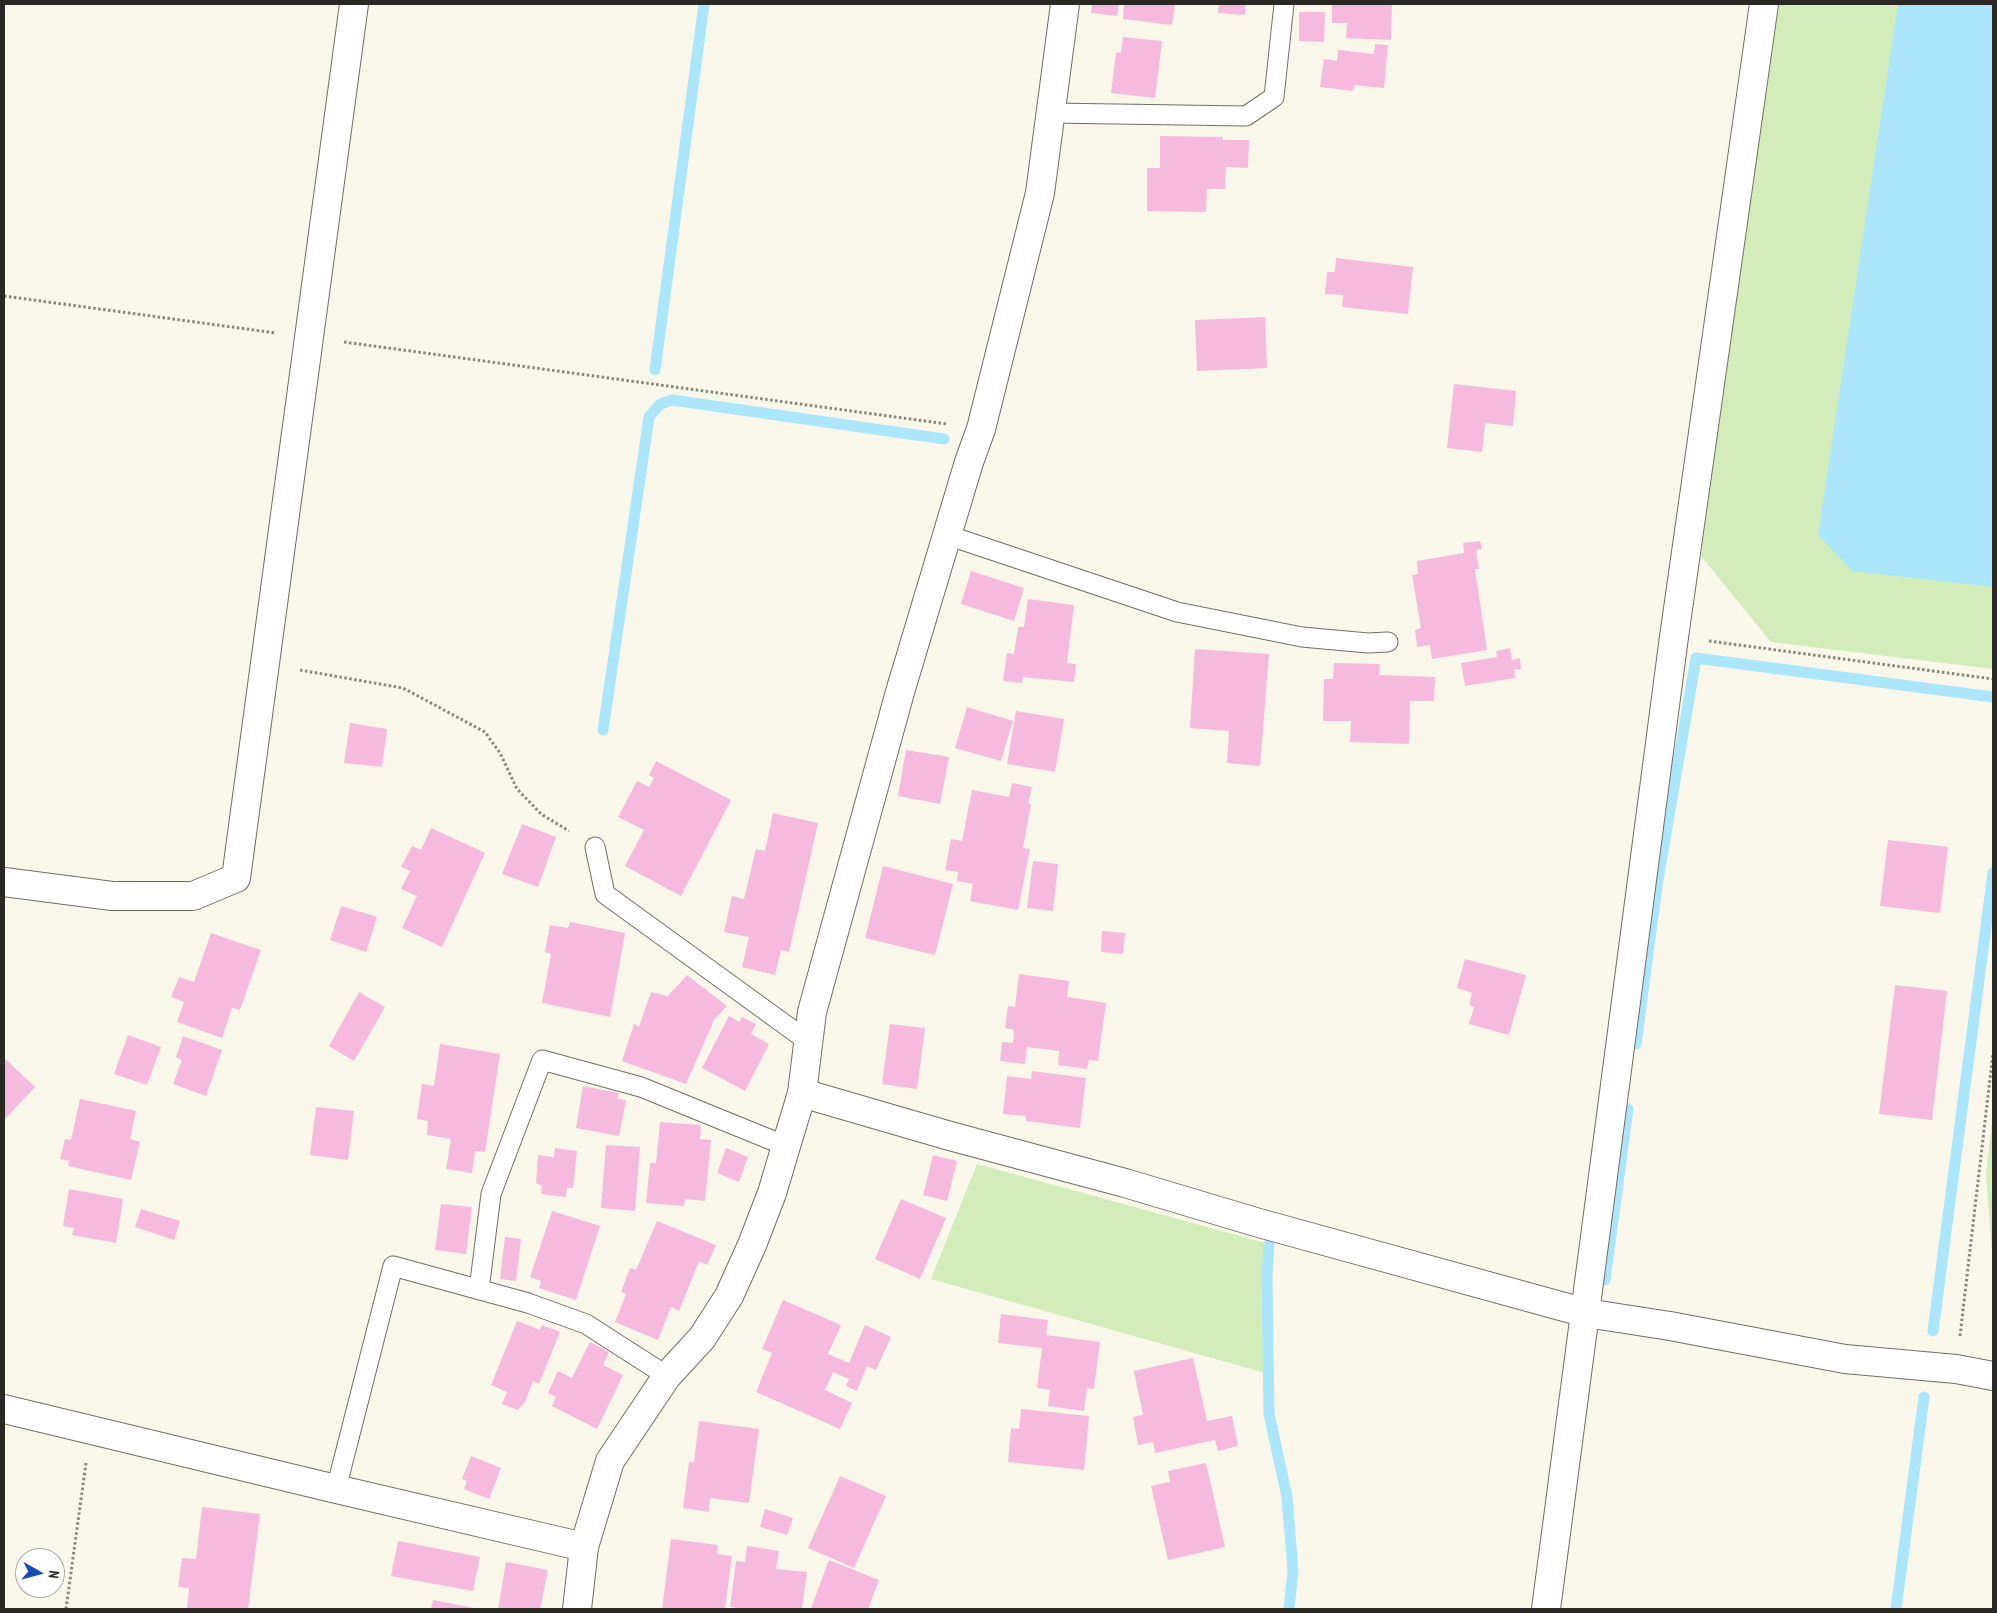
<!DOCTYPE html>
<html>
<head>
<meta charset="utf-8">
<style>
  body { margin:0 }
  #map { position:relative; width:1997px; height:1613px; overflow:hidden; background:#f9f7e9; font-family:"PT Sans Narrow",sans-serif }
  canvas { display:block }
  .frame { position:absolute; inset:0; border:5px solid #292823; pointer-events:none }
  .north { position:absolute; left:15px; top:1548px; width:50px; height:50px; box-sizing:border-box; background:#fff; border:1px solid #a9a9a7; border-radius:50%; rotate:97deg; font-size:14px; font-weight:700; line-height:20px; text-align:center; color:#292823 }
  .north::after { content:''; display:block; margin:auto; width:18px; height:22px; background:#144cb8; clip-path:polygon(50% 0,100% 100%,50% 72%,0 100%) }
</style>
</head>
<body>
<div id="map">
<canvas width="1997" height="1613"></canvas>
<div class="frame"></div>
<div class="north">N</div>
</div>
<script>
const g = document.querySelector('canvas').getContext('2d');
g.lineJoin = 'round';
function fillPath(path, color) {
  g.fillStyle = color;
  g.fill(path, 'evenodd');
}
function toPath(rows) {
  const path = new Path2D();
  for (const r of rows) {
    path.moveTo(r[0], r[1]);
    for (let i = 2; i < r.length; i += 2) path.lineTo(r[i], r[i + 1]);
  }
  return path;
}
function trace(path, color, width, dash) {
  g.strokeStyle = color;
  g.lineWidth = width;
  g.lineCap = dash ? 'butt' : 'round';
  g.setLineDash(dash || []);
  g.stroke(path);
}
fillPath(toPath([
  [1776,4,1993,4,1993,669,1771,642,1701,556],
  [1993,1111,1993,1265,1986,1174],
  [977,1164,1269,1244,1267,1277,1269,1374,931,1279]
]), '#d2ecba');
fillPath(toPath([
  [1898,4,1993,4,1993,587,1852,571,1818,535]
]), '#ace6fd');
trace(toPath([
  [655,370,704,4],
  [603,730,649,417,660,404,672,400,944,439],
  [1636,1044,1657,886,1696,658,1993,697],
  [1269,1244,1267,1277,1269,1414,1287,1497,1293,1571,1289,1609],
  [1605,1280,1628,1109],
  [1933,1331,1993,873],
  [1896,1609,1924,1397]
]), '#ace6fd', 11);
fillPath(toPath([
  [1092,4,1119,4,1117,16,1091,13],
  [1124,4,1175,4,1172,25,1123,19],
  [1219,4,1246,4,1245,15,1218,13],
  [1332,4,1392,4,1391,40,1346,38,1347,23,1332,23],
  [1299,12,1325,12,1324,42,1299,41],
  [1123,37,1162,41,1155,98,1111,93,1116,53,1121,52],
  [1375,44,1388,45,1384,88,1354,85,1353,91,1320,87,1324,59,1337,61,1338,50,1374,54],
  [1160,136,1223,137,1223,140,1249,140,1248,168,1226,167,1225,189,1207,189,1206,212,1147,211,1147,168,1160,168],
  [1336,258,1413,267,1408,314,1342,307,1343,295,1325,294,1327,272,1335,272],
  [1265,317,1267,368,1197,371,1195,320],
  [1454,384,1516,391,1513,426,1485,423,1482,452,1447,448],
  [1480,541,1482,549,1476,550,1479,569,1475,569,1487,650,1432,659,1430,645,1417,647,1415,630,1421,628,1412,575,1418,574,1417,561,1464,553,1463,543],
  [971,571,1024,588,1014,621,961,604],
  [1028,599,1074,605,1067,663,1076,664,1074,682,1023,677,1022,683,1003,681,1007,653,1014,654,1018,627,1024,627],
  [1510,648,1512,660,1520,658,1521,669,1514,670,1515,678,1465,686,1461,663,1497,657,1496,651],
  [1195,649,1269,654,1260,766,1227,763,1229,731,1190,728],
  [1334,663,1380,664,1379,675,1435,677,1434,701,1410,701,1409,744,1350,742,1351,721,1323,721,1324,679,1333,679],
  [967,707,1013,721,1001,761,955,748],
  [1016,711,1064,719,1055,772,1007,764],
  [350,723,387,729,382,767,344,763],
  [906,750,949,757,940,804,898,796],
  [656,761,731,800,681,896,625,866,644,830,618,817,637,781,649,787,654,778,649,775],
  [1012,783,1032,787,1028,804,1031,804,1023,848,1030,849,1018,910,970,901,973,884,957,881,958,872,945,870,951,839,962,841,972,790,1009,797],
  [773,813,818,823,789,952,781,950,775,975,742,967,749,937,724,932,732,896,744,899,756,849,765,851],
  [522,824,556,837,538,887,502,874],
  [431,828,485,853,442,947,402,928,417,896,401,889,410,871,401,867,412,846,421,850],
  [1888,840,1948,847,1940,913,1880,906],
  [1033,861,1058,864,1053,911,1027,908],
  [883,866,953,884,935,955,865,938],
  [341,906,377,917,366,952,330,940],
  [570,922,625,933,610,1017,542,1003,551,954,545,952,550,925,568,928],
  [1102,931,1125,933,1123,954,1101,952],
  [211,933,261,950,240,1010,232,1008,222,1038,177,1022,184,1002,171,997,179,977,194,982],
  [1465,959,1526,975,1509,1035,1469,1024,1474,1007,1469,1005,1472,993,1457,988],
  [1019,974,1069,981,1067,997,1106,1003,1098,1061,1089,1060,1087,1069,1058,1065,1059,1051,1027,1047,1025,1064,1000,1061,1002,1042,1013,1043,1014,1030,1005,1028,1008,1006,1015,1007],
  [687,975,727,1006,714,1020,686,1084,622,1061,634,1024,639,1027,651,992,668,996],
  [1895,985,1947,991,1932,1120,1879,1114],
  [359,992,385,1007,354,1061,329,1046],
  [729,1016,739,1022,742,1017,756,1024,751,1034,769,1044,745,1091,702,1068],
  [890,1024,925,1028,917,1089,882,1084],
  [128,1035,161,1047,147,1085,114,1074],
  [183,1036,222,1050,206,1096,173,1084,182,1060,176,1057],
  [440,1044,500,1054,485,1152,475,1151,472,1173,446,1169,451,1139,427,1135,428,1121,417,1119,422,1084,434,1086],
  [4,1058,35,1087,4,1120],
  [1032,1071,1086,1078,1080,1128,1026,1121,1026,1116,1003,1114,1007,1076,1031,1079],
  [583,1086,619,1093,617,1099,626,1100,619,1136,576,1128],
  [80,1099,136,1111,130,1139,140,1142,131,1180,68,1166,69,1161,60,1159,65,1139,71,1140],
  [316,1107,354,1111,348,1160,310,1155],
  [660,1122,701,1125,700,1139,711,1140,705,1201,685,1199,684,1206,646,1203,650,1163,656,1163],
  [606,1145,640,1147,635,1211,601,1208],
  [555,1148,577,1151,573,1188,567,1188,566,1197,541,1194,542,1186,536,1183,538,1155,554,1157],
  [726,1148,748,1157,739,1182,717,1173],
  [933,1155,957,1161,947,1201,923,1195],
  [69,1189,123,1199,116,1243,72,1235,74,1228,63,1226],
  [901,1199,946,1218,920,1279,875,1259],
  [441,1204,472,1207,466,1254,435,1250],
  [141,1209,180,1221,174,1240,135,1227],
  [552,1211,600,1226,576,1300,539,1288,541,1281,530,1277],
  [657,1221,716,1245,707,1265,699,1261,679,1311,671,1307,658,1340,615,1322,626,1294,621,1292,630,1268,636,1270],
  [505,1237,521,1239,516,1281,500,1279],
  [783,1300,841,1325,828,1354,849,1363,865,1325,891,1337,876,1370,867,1366,857,1391,846,1386,849,1379,833,1372,825,1390,852,1403,840,1429,756,1392,772,1353,762,1349],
  [1001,1314,1048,1320,1046,1335,1100,1342,1094,1389,1087,1388,1084,1411,1048,1406,1050,1390,1037,1388,1042,1348,998,1343],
  [517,1321,540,1330,542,1325,560,1332,539,1384,533,1381,525,1402,518,1410,502,1404,507,1392,491,1385],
  [590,1342,609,1352,603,1365,623,1375,597,1429,552,1406,556,1397,548,1393,558,1371,572,1378],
  [1193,1358,1207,1421,1232,1416,1238,1446,1218,1451,1215,1440,1155,1453,1153,1442,1138,1445,1133,1417,1143,1415,1134,1371],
  [1021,1409,1089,1416,1084,1470,1008,1462,1011,1428,1019,1429],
  [699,1421,759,1429,749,1503,710,1498,709,1512,683,1508,689,1462,694,1462],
  [471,1456,501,1468,489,1499,464,1489,467,1481,462,1479],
  [1206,1463,1225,1547,1168,1560,1151,1486,1170,1482,1168,1471],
  [840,1476,886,1496,854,1568,808,1548],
  [202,1507,260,1514,248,1609,187,1609,189,1588,178,1587,182,1558,196,1559],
  [765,1509,793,1518,787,1535,760,1527],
  [671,1539,718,1545,717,1554,732,1556,725,1609,662,1609],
  [398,1541,480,1557,473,1591,391,1576],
  [747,1546,779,1551,776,1569,807,1572,802,1609,749,1609,730,1607,736,1561,745,1562],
  [829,1560,879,1580,868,1609,816,1609,811,1608],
  [506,1562,548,1570,540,1609,498,1609],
  [433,1600,474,1608,473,1609,431,1609]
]), '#f6bade');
const service = toPath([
  [1051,113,1246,116,1274,97,1284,4],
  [947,535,1177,612,1302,637,1368,643,1388,642],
  [595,847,605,894,809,1042],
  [479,1290,491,1194,542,1060,641,1087,786,1146],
  [336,1489,393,1266,528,1303,586,1324,667,1376]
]);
const minor = toPath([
  [4,882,112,896,193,896,236,878,354,4],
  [802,1093,950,1136,1125,1183,1259,1223,1586,1313,1670,1326,1845,1359,1956,1369,1993,1376],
  [4,1409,336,1489,584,1547],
  [1546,1609,1674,637,1764,4]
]);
const tertiary = toPath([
  [577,1609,584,1547,610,1461,667,1376,702,1338,729,1296,752,1245,772,1193,786,1146,802,1093,812,1012,900,692,969,462,981,429,1040,193,1065,4]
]);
trace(service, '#716f63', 21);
trace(minor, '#716f63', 30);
trace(tertiary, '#716f63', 30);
trace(toPath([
  [4,296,276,333],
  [344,342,947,424],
  [1709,641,1993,679],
  [300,670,403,688,485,732,500,753,517,789,541,814,569,831],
  [1960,1336,1993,1053],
  [66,1609,86,1463]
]), '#88867d', 3, [2.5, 2.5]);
trace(service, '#fff', 19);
trace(minor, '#fff', 28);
trace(tertiary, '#fff', 28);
</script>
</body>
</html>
